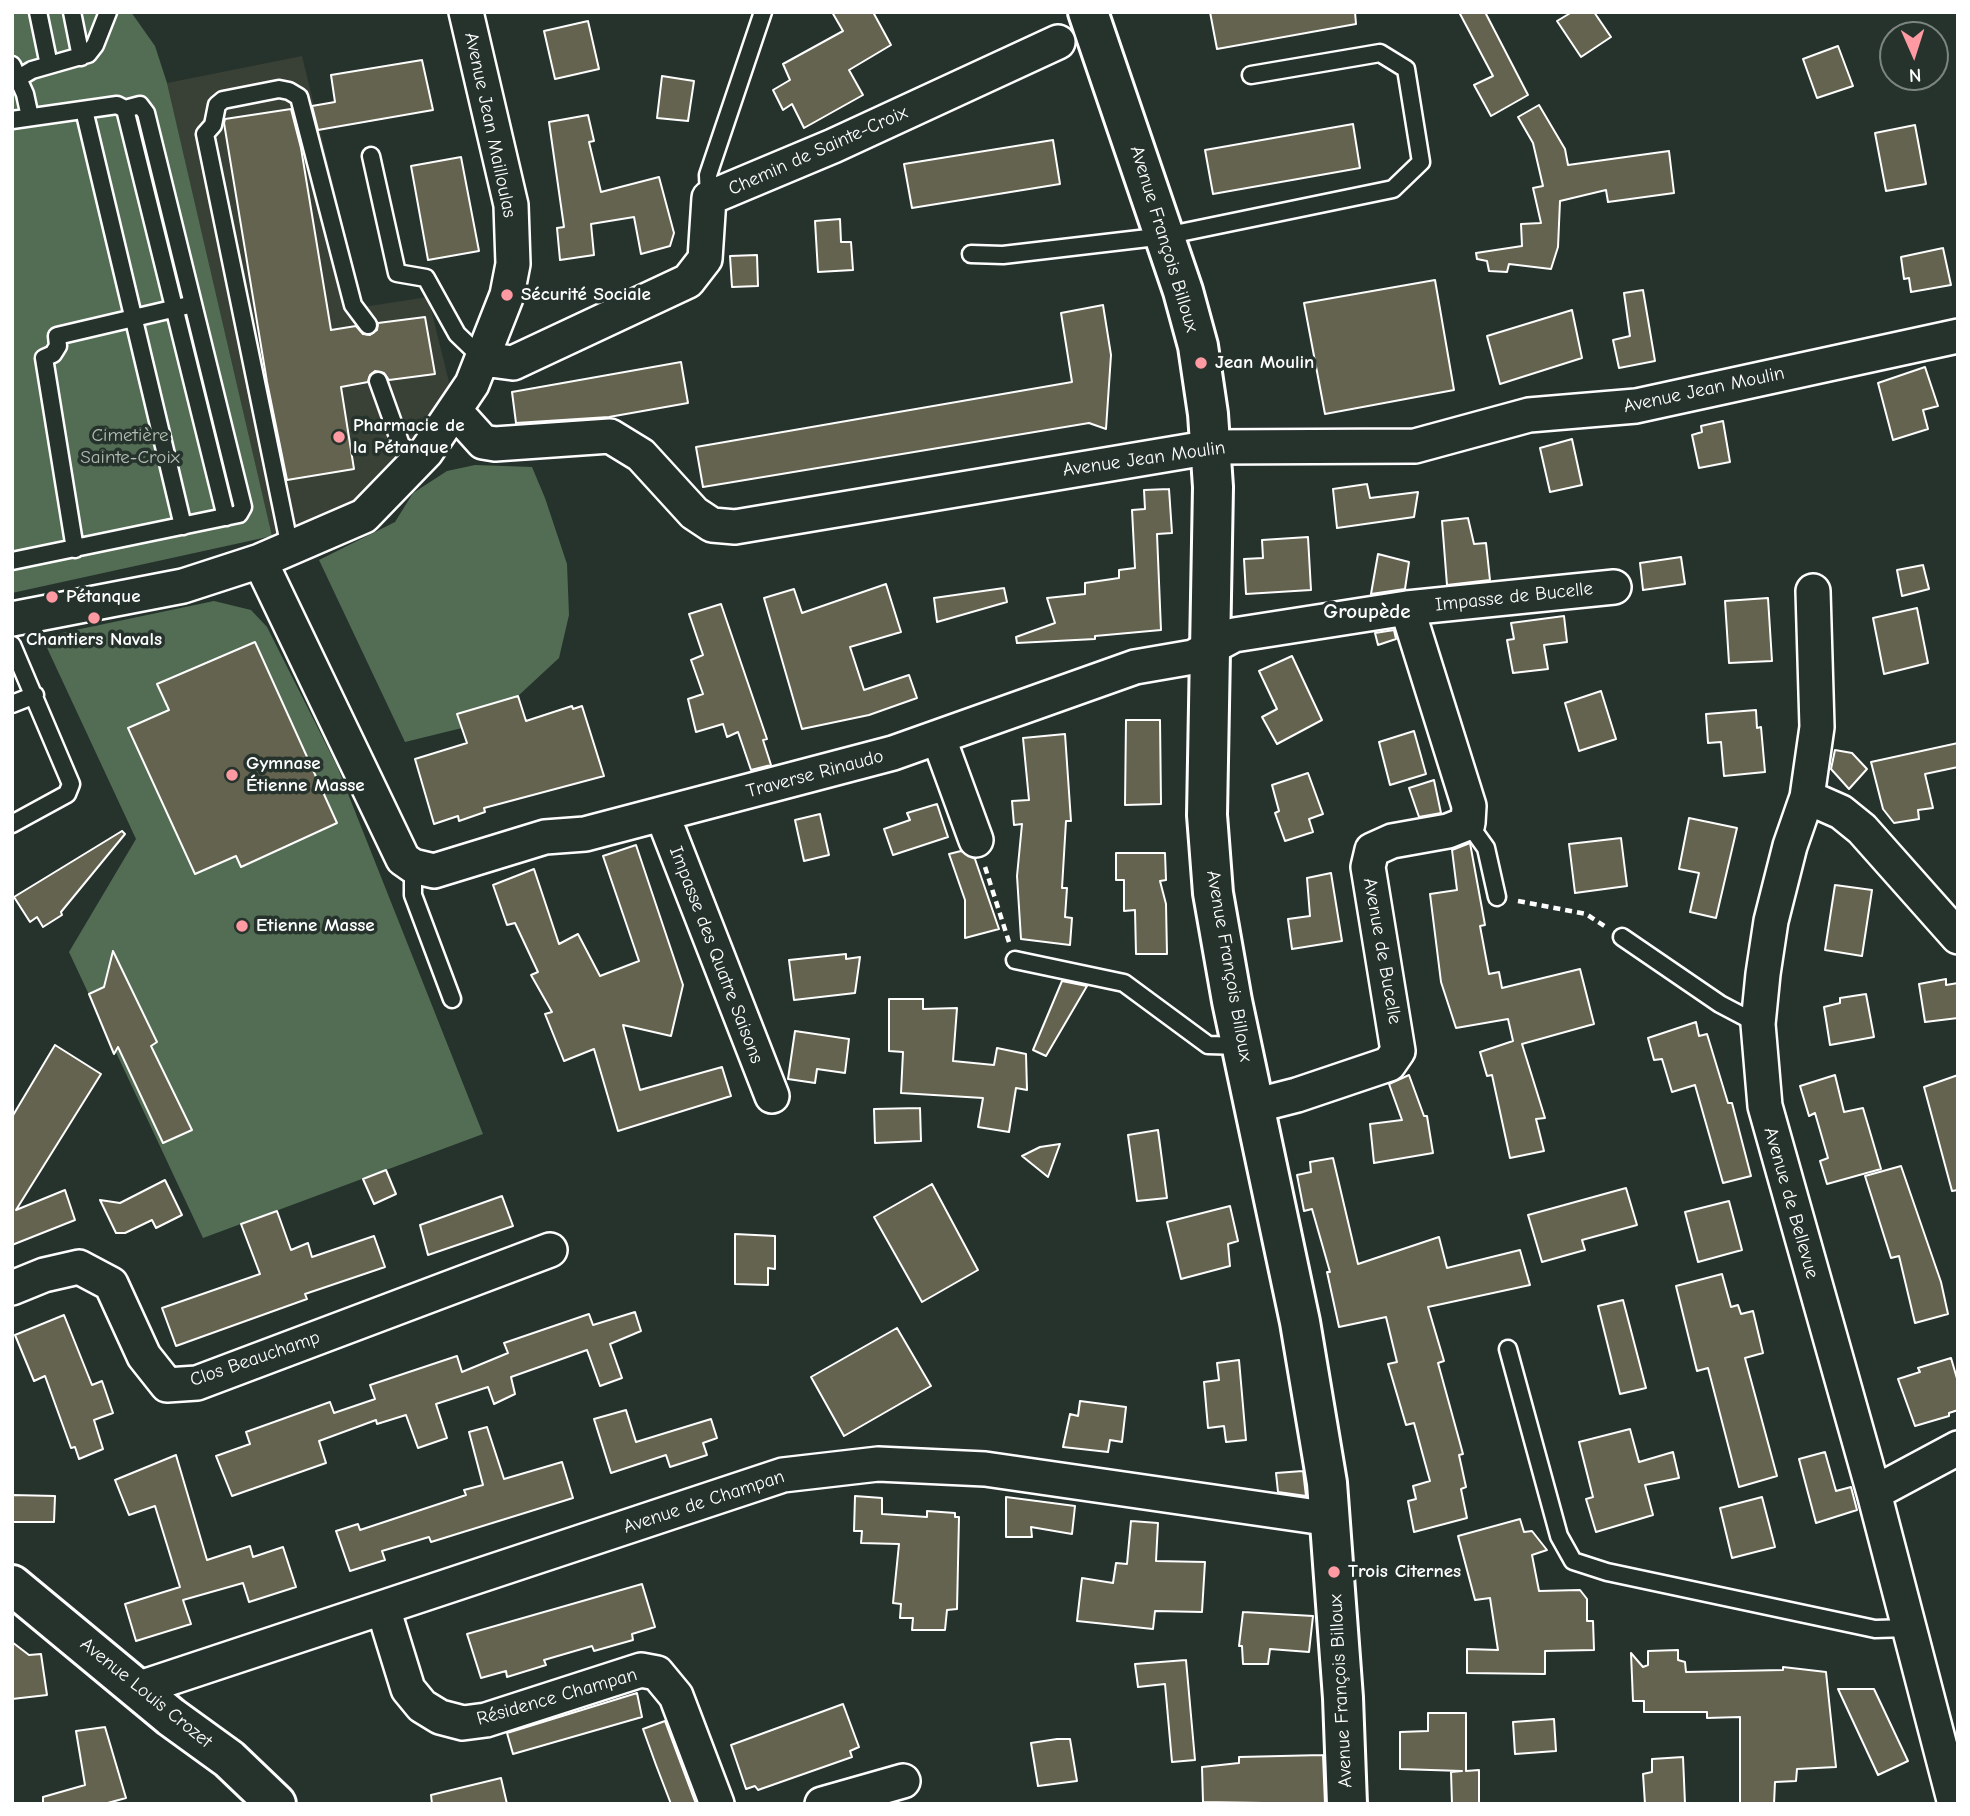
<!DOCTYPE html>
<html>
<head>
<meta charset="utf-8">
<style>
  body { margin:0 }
  #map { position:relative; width:1970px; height:1816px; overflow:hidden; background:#26332d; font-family:"Comic Neue",sans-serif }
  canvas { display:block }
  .frame { position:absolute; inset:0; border:14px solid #fff; pointer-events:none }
  .north { position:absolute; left:1879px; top:21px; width:70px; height:70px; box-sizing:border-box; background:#26332d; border:2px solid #7d8581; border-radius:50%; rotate:177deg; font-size:19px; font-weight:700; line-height:28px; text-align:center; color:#fff }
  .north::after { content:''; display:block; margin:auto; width:24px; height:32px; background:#ff9aa2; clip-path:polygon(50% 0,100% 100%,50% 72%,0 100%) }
</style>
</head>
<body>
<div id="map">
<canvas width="1970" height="1816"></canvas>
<div class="frame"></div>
<div class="north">N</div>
</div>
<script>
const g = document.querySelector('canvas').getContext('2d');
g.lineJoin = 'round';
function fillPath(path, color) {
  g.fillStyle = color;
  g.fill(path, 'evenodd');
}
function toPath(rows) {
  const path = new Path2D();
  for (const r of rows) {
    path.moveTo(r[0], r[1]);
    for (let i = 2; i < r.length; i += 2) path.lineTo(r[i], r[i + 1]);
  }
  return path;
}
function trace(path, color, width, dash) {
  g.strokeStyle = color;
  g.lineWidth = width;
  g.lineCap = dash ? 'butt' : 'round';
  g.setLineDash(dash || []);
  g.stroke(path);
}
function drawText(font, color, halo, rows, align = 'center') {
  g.font = font + ' "Comic Neue",sans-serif';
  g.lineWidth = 7;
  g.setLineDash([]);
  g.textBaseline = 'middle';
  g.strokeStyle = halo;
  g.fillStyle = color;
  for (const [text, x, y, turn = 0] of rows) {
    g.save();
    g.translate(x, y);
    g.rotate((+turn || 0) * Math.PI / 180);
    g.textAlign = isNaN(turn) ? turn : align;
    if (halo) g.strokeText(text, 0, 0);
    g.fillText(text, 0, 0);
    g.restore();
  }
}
fillPath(toPath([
  [302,56,363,307,428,297,450,386,424,431,362,507,320,524,272,536,167,83]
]), '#394137');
fillPath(toPath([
  [12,12,131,12,155,46,167,83,272,536,12,593],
  [475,465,532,467,545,498,567,564,569,615,559,658,518,696,458,714,462,728,405,742,319,560,395,522,413,493,447,471],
  [214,601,251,610,267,627,337,766,483,1134,203,1238,69,952,136,839,42,637]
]), '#536d54');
const building = toPath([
  [832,12,873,12,891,45,849,70,863,95,804,128,792,104,783,110,773,90,790,80,783,64,843,31,832,12],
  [1210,12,1355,12,1356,24,1217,49,1210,12],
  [1459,12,1485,12,1528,95,1491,116,1474,85,1493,76,1459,12],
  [1572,12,1594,12,1611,37,1581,57,1557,21,1572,12],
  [588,21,599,69,555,79,544,31,588,21],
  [1838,46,1853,86,1817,98,1803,59,1838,46],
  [422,60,433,110,318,130,312,106,335,102,331,75,422,60],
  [662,76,694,81,688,121,657,118,662,76],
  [1539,105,1565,149,1568,165,1669,151,1674,193,1608,202,1606,190,1560,201,1558,247,1551,269,1509,264,1507,272,1489,271,1487,261,1477,259,1476,253,1522,246,1521,224,1541,223,1533,188,1543,186,1533,143,1518,117,1539,105],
  [291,109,301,148,331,330,356,326,363,334,370,335,377,330,378,323,425,317,435,374,389,380,384,373,375,371,370,375,368,382,341,387,354,469,287,480,267,382,224,123,225,119,291,109],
  [588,115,594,141,589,142,601,192,659,177,674,233,670,246,641,254,634,217,591,224,594,255,560,260,557,228,564,227,549,122,588,115],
  [1353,124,1360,168,1213,194,1205,150,1353,124],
  [1915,125,1926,184,1886,191,1875,133,1915,125],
  [1053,140,1060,184,912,208,904,164,1053,140],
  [461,157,479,251,428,260,411,166,461,157],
  [840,219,841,242,851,242,853,270,818,272,815,221,840,219],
  [1943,248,1951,285,1911,292,1909,278,1904,279,1901,257,1943,248],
  [757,255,758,286,732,287,730,256,757,255],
  [1435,280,1454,390,1325,414,1304,303,1435,280],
  [1643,290,1655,361,1619,368,1613,340,1630,336,1624,293,1643,290],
  [1103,305,1111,355,1106,429,1089,423,703,487,696,447,1072,382,1061,313,1103,305],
  [1572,310,1582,358,1500,384,1487,336,1572,310],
  [681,362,688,403,609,417,516,423,512,392,681,362],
  [1925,367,1938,406,1923,410,1928,429,1893,440,1878,383,1925,367],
  [1723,421,1730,462,1699,468,1692,435,1702,432,1701,426,1723,421],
  [1572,439,1582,485,1550,492,1540,448,1572,439],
  [1367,484,1370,498,1418,492,1414,517,1337,528,1333,489,1367,484],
  [1169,489,1172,533,1157,534,1161,630,1095,636,1095,639,1017,643,1016,637,1055,623,1047,598,1085,594,1085,583,1119,578,1119,570,1135,568,1132,510,1145,509,1144,490,1169,489],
  [1468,518,1474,544,1486,543,1490,580,1447,585,1442,521,1468,518],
  [1308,537,1311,590,1246,594,1244,559,1263,558,1262,540,1308,537],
  [1378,554,1409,562,1405,589,1371,594,1378,554],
  [1681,557,1685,584,1643,590,1640,563,1681,557],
  [1923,565,1929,589,1902,596,1897,570,1923,565],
  [886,584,901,632,850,647,864,690,909,675,917,698,869,715,802,729,764,598,794,589,802,613,886,584],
  [1004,588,1007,602,937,622,934,598,1004,588],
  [1768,598,1772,661,1729,663,1725,601,1768,598],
  [721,604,767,739,763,740,771,765,751,770,738,732,727,737,723,724,696,732,688,699,703,694,691,660,703,655,689,614,721,604],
  [1917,608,1928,663,1884,674,1873,618,1917,608],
  [1564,616,1567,642,1544,645,1548,669,1513,673,1507,640,1514,639,1511,623,1564,616],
  [1394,630,1396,639,1378,645,1375,633,1394,630],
  [255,642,337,823,241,867,236,856,195,874,128,728,169,710,157,684,255,642],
  [1292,656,1322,720,1277,744,1262,717,1277,709,1259,671,1292,656],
  [1601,691,1616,739,1579,751,1565,703,1601,691],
  [518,696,526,721,572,706,573,709,582,706,604,776,484,808,485,812,459,821,458,816,434,824,415,759,467,743,457,714,518,696],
  [1756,710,1757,728,1761,727,1765,772,1724,776,1721,742,1708,743,1706,714,1756,710],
  [1126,720,1160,720,1161,804,1125,805,1126,720],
  [1414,731,1426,774,1390,785,1379,742,1414,731],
  [1065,734,1071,821,1066,821,1062,888,1067,888,1065,917,1072,918,1070,945,1021,939,1017,876,1022,824,1014,825,1012,801,1029,800,1023,738,1065,734],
  [1958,743,1958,767,1925,774,1933,808,1918,810,1919,819,1894,823,1883,809,1871,762,1958,743],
  [1835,750,1852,753,1867,769,1849,789,1831,769,1835,750],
  [1308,773,1323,814,1309,819,1313,832,1285,841,1275,813,1279,811,1272,785,1308,773],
  [1434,780,1441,813,1419,817,1409,788,1434,780],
  [937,804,948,837,893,855,884,829,910,820,907,813,937,804],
  [820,814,829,855,804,861,795,820,820,814],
  [1689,818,1737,828,1716,918,1690,912,1699,873,1679,869,1689,818],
  [122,831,125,834,61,912,62,915,43,927,37,917,30,922,14,897,122,831],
  [1621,838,1627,886,1575,893,1569,844,1621,838],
  [1470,843,1485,925,1480,926,1489,974,1499,972,1502,988,1580,969,1594,1024,1522,1044,1545,1118,1536,1119,1544,1151,1510,1158,1492,1075,1487,1076,1480,1052,1513,1041,1508,1019,1456,1028,1441,982,1430,894,1457,890,1452,850,1470,843],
  [636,845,683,985,671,1036,623,1025,640,1090,722,1067,731,1096,618,1131,594,1049,564,1061,545,1014,552,1012,531,975,538,972,515,923,507,925,493,885,534,869,559,944,578,934,600,976,639,961,603,856,636,845],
  [961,851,975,859,999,929,965,938,965,900,949,854,961,851],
  [1116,853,1165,853,1166,880,1160,881,1166,904,1167,954,1136,954,1135,910,1124,911,1124,880,1116,880,1116,853],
  [1331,873,1342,941,1292,949,1288,919,1310,916,1307,878,1331,873],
  [1835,885,1872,890,1862,956,1825,950,1835,885],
  [113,951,157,1042,151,1046,192,1130,163,1143,118,1047,114,1054,89,994,104,987,113,951],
  [846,954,846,959,860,957,855,993,794,1000,789,960,846,954],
  [1946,979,1946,985,1958,983,1958,1018,1925,1022,1919,984,1946,979],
  [1062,981,1087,986,1046,1056,1033,1050,1062,981],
  [1866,994,1874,1037,1830,1045,1824,1007,1840,1003,1840,998,1866,994],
  [889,999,923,999,923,1009,957,1008,953,1061,994,1065,997,1048,1026,1054,1027,1090,1016,1088,1009,1132,978,1127,983,1098,901,1093,903,1052,889,1051,889,999],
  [1696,1022,1699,1036,1707,1034,1728,1103,1732,1103,1751,1176,1723,1183,1695,1085,1672,1092,1662,1059,1654,1060,1648,1038,1696,1022],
  [795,1031,849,1039,845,1073,817,1069,815,1083,788,1079,795,1031],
  [55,1045,101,1074,16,1210,65,1190,75,1220,12,1245,12,1117,55,1045],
  [1409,1075,1424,1116,1427,1116,1433,1153,1374,1163,1370,1124,1402,1120,1389,1084,1409,1075],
  [1835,1075,1844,1112,1863,1108,1881,1169,1827,1184,1820,1161,1828,1158,1815,1113,1809,1116,1800,1086,1835,1075],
  [1958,1075,1958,1190,1952,1191,1924,1087,1958,1075],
  [920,1108,921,1141,875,1143,874,1109,920,1108],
  [1158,1130,1167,1198,1137,1201,1128,1135,1158,1130],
  [1060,1144,1048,1177,1022,1156,1040,1147,1060,1144],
  [1333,1158,1358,1264,1439,1237,1447,1268,1520,1250,1530,1285,1428,1307,1444,1361,1438,1363,1463,1454,1459,1455,1466,1487,1461,1489,1467,1518,1414,1532,1408,1501,1416,1499,1413,1486,1430,1481,1414,1423,1406,1425,1388,1364,1397,1362,1386,1317,1339,1327,1327,1272,1330,1272,1312,1209,1304,1211,1297,1175,1311,1172,1310,1162,1333,1158],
  [1901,1166,1941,1282,1948,1314,1915,1323,1899,1256,1891,1258,1865,1176,1901,1166],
  [386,1170,396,1194,374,1204,363,1179,386,1170],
  [165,1180,182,1215,156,1228,152,1220,125,1233,116,1233,100,1200,120,1203,165,1180],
  [932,1184,978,1270,922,1302,874,1217,932,1184],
  [1626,1188,1637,1225,1582,1240,1585,1250,1542,1262,1528,1215,1626,1188],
  [502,1196,513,1226,428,1255,420,1225,502,1196],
  [1729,1201,1742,1250,1698,1262,1685,1212,1729,1201],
  [1230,1206,1238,1241,1228,1244,1230,1266,1181,1279,1167,1222,1230,1206],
  [277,1211,291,1250,308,1243,312,1257,374,1236,385,1267,305,1294,307,1299,176,1346,162,1308,260,1274,241,1224,277,1211],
  [735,1234,775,1236,775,1269,768,1268,768,1285,735,1284,735,1234],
  [1722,1274,1731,1307,1738,1305,1741,1314,1753,1311,1763,1353,1745,1358,1777,1476,1739,1487,1708,1368,1697,1371,1676,1286,1722,1274],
  [1623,1300,1646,1388,1620,1394,1598,1306,1623,1300],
  [635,1312,641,1331,610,1344,622,1378,600,1386,587,1350,511,1377,515,1394,494,1404,488,1387,436,1404,447,1438,418,1448,406,1415,377,1424,376,1420,319,1441,326,1463,232,1496,216,1456,250,1444,246,1432,330,1402,334,1413,375,1399,370,1385,457,1356,462,1372,508,1353,504,1343,589,1314,593,1325,635,1312],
  [64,1315,92,1385,102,1381,113,1413,94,1420,103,1449,79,1459,75,1447,71,1448,45,1376,34,1381,15,1335,64,1315],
  [897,1328,931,1386,844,1436,811,1377,897,1328],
  [1951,1358,1958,1382,1958,1410,1949,1413,1949,1416,1915,1426,1898,1379,1920,1372,1918,1368,1951,1358],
  [1239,1360,1246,1440,1226,1442,1224,1426,1208,1428,1204,1382,1219,1380,1217,1363,1239,1360],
  [1080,1401,1126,1407,1122,1442,1110,1440,1108,1452,1063,1447,1070,1414,1078,1416,1080,1401],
  [626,1410,636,1442,711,1419,717,1438,703,1443,707,1455,670,1467,666,1455,611,1473,594,1419,626,1410],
  [487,1427,504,1479,562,1462,573,1498,431,1542,429,1537,382,1551,385,1560,350,1571,336,1531,358,1524,360,1530,466,1495,464,1490,483,1485,469,1432,487,1427],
  [1630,1429,1639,1462,1673,1452,1679,1478,1645,1485,1653,1515,1596,1532,1586,1499,1593,1497,1579,1442,1630,1429],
  [1825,1452,1836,1491,1851,1487,1857,1510,1816,1523,1799,1459,1825,1452],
  [176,1455,207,1560,250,1546,253,1557,283,1547,296,1587,249,1602,243,1583,183,1600,191,1624,136,1641,125,1604,180,1587,155,1506,129,1515,115,1480,176,1455],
  [1303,1471,1306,1496,1278,1492,1276,1473,1303,1471],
  [12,1495,55,1496,54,1522,12,1522,12,1495],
  [855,1496,882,1498,882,1514,927,1517,927,1511,955,1513,955,1517,959,1517,957,1609,947,1610,945,1630,912,1630,913,1618,900,1618,901,1604,893,1603,899,1544,861,1543,862,1531,854,1531,855,1496],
  [1006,1497,1075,1506,1072,1534,1031,1527,1032,1537,1006,1537,1006,1497],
  [1762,1497,1775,1547,1732,1558,1720,1508,1762,1497],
  [1520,1519,1524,1532,1532,1531,1547,1550,1532,1555,1539,1591,1580,1590,1587,1599,1587,1621,1593,1621,1594,1650,1545,1651,1545,1674,1467,1673,1467,1649,1498,1650,1490,1598,1475,1600,1458,1536,1520,1519],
  [1131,1521,1158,1523,1156,1561,1205,1562,1202,1612,1155,1611,1153,1629,1077,1621,1082,1578,1113,1583,1116,1563,1127,1564,1131,1521],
  [642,1584,655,1627,632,1634,633,1640,594,1651,592,1646,544,1660,546,1665,507,1677,506,1671,481,1678,467,1634,642,1584],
  [1243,1612,1313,1616,1309,1652,1270,1649,1268,1664,1243,1664,1242,1646,1239,1646,1243,1612],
  [12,1642,29,1655,41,1654,47,1695,12,1699,12,1642],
  [1678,1650,1678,1660,1685,1662,1686,1672,1783,1670,1783,1667,1826,1672,1836,1767,1797,1769,1796,1781,1775,1782,1774,1804,1740,1804,1740,1717,1707,1718,1707,1712,1644,1712,1644,1701,1633,1701,1631,1653,1643,1667,1648,1665,1648,1651,1678,1650],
  [1186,1660,1195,1760,1172,1762,1165,1684,1138,1687,1135,1664,1186,1660],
  [1838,1689,1874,1689,1908,1761,1878,1775,1838,1689],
  [637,1693,642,1717,513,1754,507,1733,637,1693],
  [843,1704,859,1747,850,1751,852,1757,758,1790,755,1786,746,1789,731,1745,843,1704],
  [1428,1713,1466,1713,1466,1771,1479,1770,1479,1804,1452,1804,1451,1772,1462,1771,1400,1769,1400,1732,1428,1731,1428,1713],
  [1554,1719,1556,1751,1515,1754,1513,1722,1554,1719],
  [665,1721,696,1804,671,1804,656,1765,643,1729,665,1721],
  [105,1727,126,1798,104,1804,43,1804,43,1797,85,1785,76,1731,105,1727],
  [1057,1739,1070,1739,1077,1781,1038,1786,1031,1743,1057,1739],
  [1323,1755,1325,1804,1203,1802,1202,1767,1239,1763,1239,1757,1323,1755],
  [1683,1757,1685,1804,1645,1804,1643,1774,1652,1772,1652,1759,1683,1757],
  [501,1778,507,1804,432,1804,431,1795,501,1778]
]);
fillPath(building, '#64634f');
trace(building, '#fff', 2);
const service = toPath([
  [38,12,49,65],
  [72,12,81,57],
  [12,65,25,94,30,117],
  [12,82,32,70,88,54,95,45,108,12],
  [84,110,183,526],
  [12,120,117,105,125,109,226,517],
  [371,156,397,273,426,278,457,334,483,359],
  [709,198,708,175,763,12],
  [971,254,1003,255,1165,236,1393,189,1421,162,1406,69,1380,53,1251,75],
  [378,381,401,445,421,458],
  [290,548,205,134,213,125,217,105,223,100,279,89,289,91,299,97,353,305,368,325],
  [75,549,44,358,53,354,58,346,57,336,185,306],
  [12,561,239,514,243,507,146,113,140,105,125,109],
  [12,645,71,784,67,794,12,824],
  [12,704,35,695],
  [1468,823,1486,848,1497,897],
  [413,866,413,895,452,999],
  [1622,937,1720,1004,1758,1024],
  [1015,960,1124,983,1208,1045,1242,1046],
  [1508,1349,1559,1536,1573,1561,1607,1572,1875,1629,1909,1628]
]);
const minor = toPath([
  [483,359,513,363,688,281,705,259,709,198,833,146,1058,42],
  [456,412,483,442,495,444,610,436,641,455,694,513,712,525,735,527,1212,447,1415,446,1529,415,1636,406,1958,336],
  [260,561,403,859,413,866,434,871,545,837,585,834,893,753,1135,667,1193,657,1234,635,1407,608,1614,587],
  [1813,591,1817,727,1807,797,1790,846,1771,921,1763,974,1758,1024,1765,1106,1874,1493,1955,1804],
  [12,619,183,586,260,561,364,516,426,452,472,384,507,295,513,264,511,205,466,12],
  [939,739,976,840],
  [1807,797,1841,812,1862,829,1958,937],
  [662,814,772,1096],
  [1254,1106,1297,1095,1389,1064,1398,1051,1368,867,1372,850,1392,841,1448,831,1468,823,1469,806,1407,608],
  [12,1288,44,1275,79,1267,111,1284,144,1356,167,1385,197,1383,550,1250],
  [1874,1493,1958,1448],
  [383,1608,408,1689,422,1706,440,1717,463,1723,486,1720,641,1670,657,1673,676,1696,717,1804],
  [140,1688,783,1475,878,1464,985,1469,1331,1519],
  [822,1804,903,1781]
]);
const tertiary = toPath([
  [1088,12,1183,291,1198,346,1208,414,1213,487,1207,815,1213,893,1232,1001,1300,1322,1327,1483,1343,1698,1347,1804],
  [12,1585,171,1717,229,1759,276,1804]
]);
trace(service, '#fff', 21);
trace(minor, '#fff', 38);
trace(tertiary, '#fff', 44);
trace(toPath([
  [985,867,1009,942],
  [1518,901,1586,914,1606,927]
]), '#fff', 4.5, [7, 5]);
trace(service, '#26332d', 16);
trace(minor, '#26332d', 33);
trace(tertiary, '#26332d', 38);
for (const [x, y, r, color] of [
  [507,295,7,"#ff9aa2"],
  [1201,363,7,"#ff9aa2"],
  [339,437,7,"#ff9aa2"],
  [52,597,7,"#ff9aa2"],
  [94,618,7,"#ff9aa2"],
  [232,775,7,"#ff9aa2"],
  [242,926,7,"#ff9aa2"],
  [1334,1572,7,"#ff9aa2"]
]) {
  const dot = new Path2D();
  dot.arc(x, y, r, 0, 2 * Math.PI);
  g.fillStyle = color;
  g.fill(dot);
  trace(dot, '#26332d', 2.5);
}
drawText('19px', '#fff', '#26332d', [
  ["Avenue Jean Mailloulas",490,125,78],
  ["Chemin de Sainte-Croix",818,151,-24],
  ["Avenue François Billoux",1164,239,73],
  ["Avenue Jean Moulin",1704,390,-12],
  ["Avenue Jean Moulin",1144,459,-8],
  ["Impasse de Bucelle",1514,597,-6],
  ["Traverse Rinaudo",815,774,-15],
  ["Avenue de Bucelle",1382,951,80],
  ["Impasse des Quatre Saisons",716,955,69],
  ["Avenue François Billoux",1229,966,80],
  ["Avenue de Bellevue",1791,1203,74],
  ["Clos Beauchamp",255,1359,-19],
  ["Avenue de Champan",704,1502,-18],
  ["Avenue François Billoux",1341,1691,-93],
  ["Avenue Louis Crozet",146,1693,39],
  ["Résidence Champan",557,1697,-16]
]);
drawText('bold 19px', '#fff', '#26332d', [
  ["Sécurité Sociale",521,295],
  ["Jean Moulin",1215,363],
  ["Pharmacie de",353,426],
  ["la Pétanque",353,448],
  ["Pétanque",66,597],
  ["Chantiers Navals",94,640,"center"],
  ["Gymnase",246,764],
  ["Étienne Masse",246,786],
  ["Etienne Masse",256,926],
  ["Trois Citernes",1348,1572]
], 'left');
drawText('19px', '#b2bdb2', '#26332d', [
  ["Cimetière",130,436],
  ["Sainte-Croix",130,458]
]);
drawText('bold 21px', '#fff', '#26332d', [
  ["Groupède",1367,612]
]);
</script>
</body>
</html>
